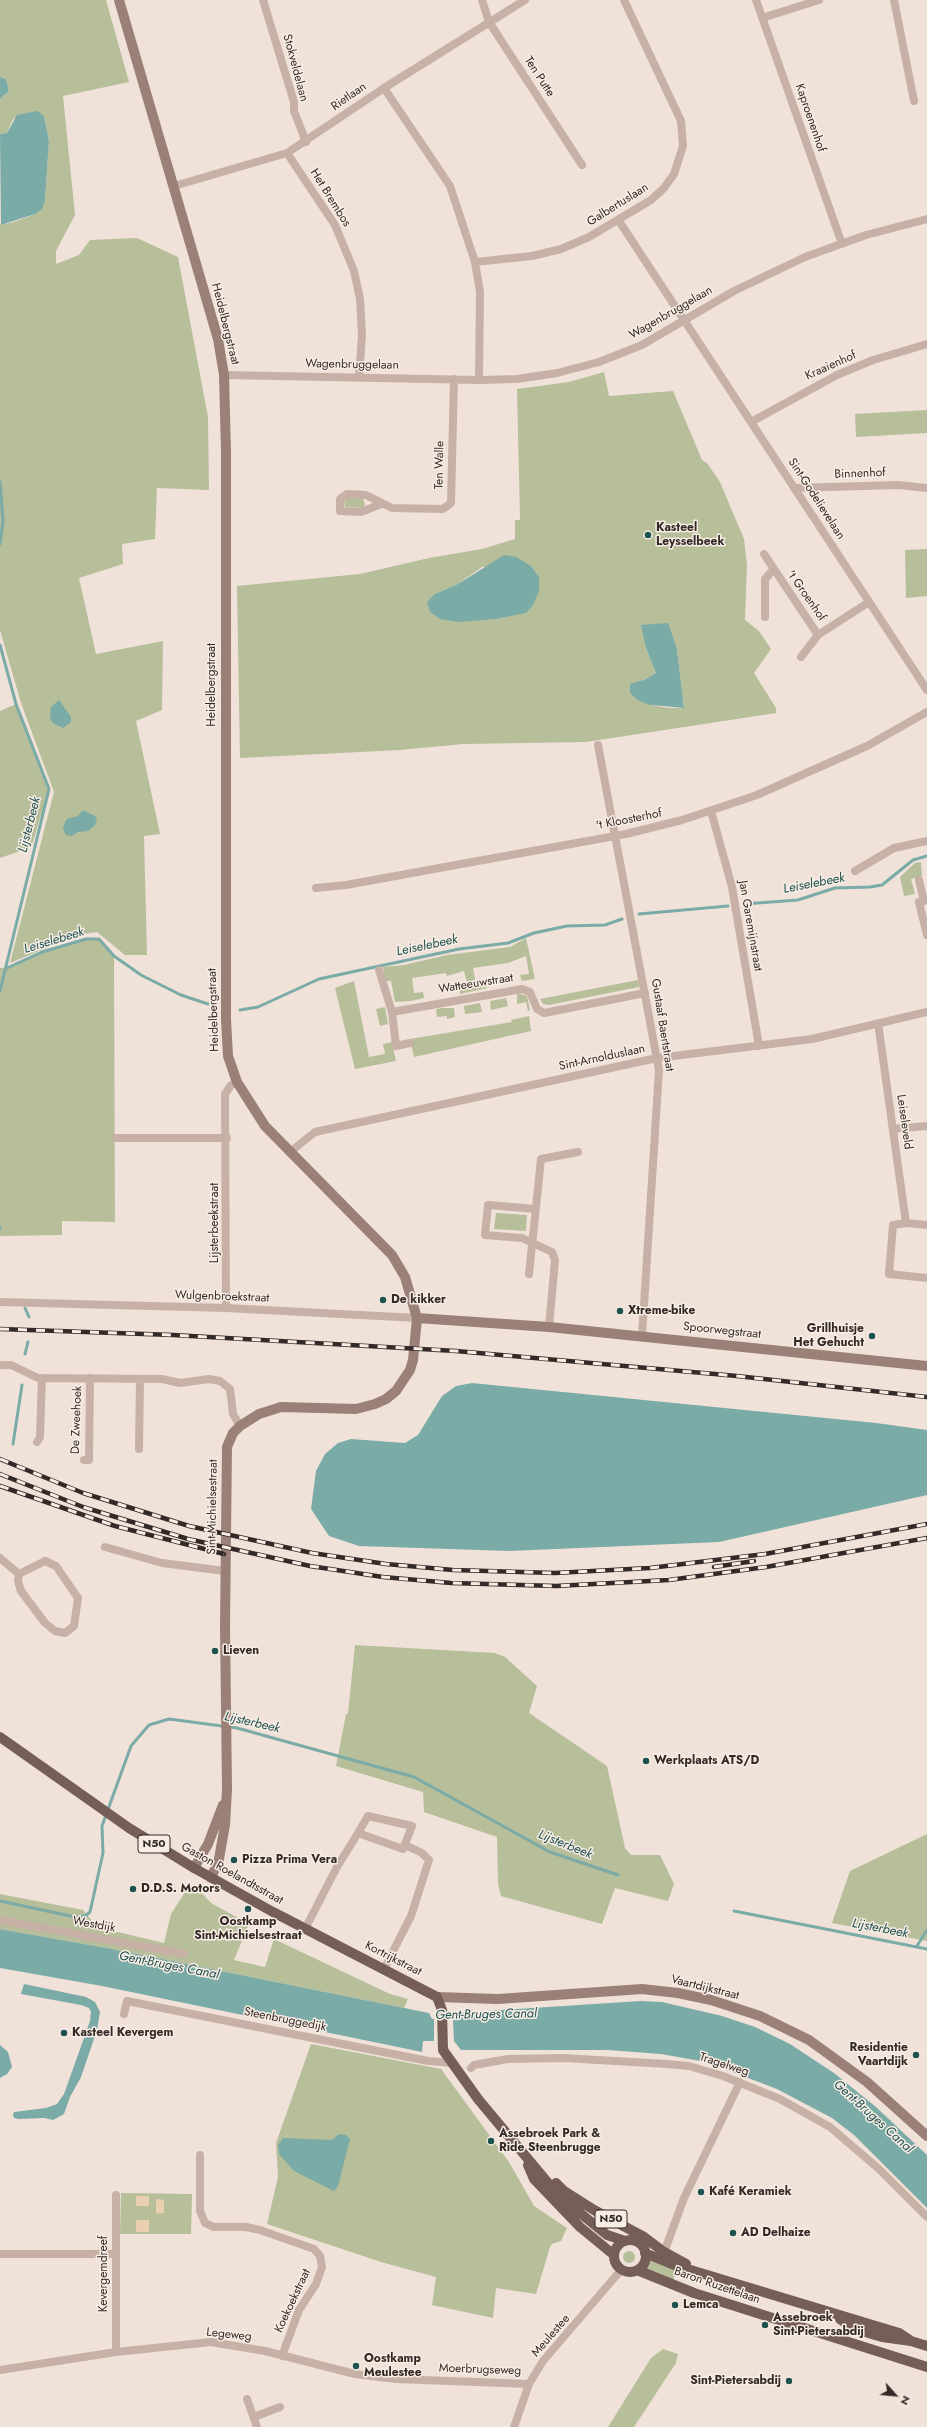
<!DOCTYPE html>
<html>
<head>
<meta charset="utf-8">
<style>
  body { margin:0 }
  #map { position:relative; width:927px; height:2427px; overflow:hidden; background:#f0e2d9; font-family:Jost,sans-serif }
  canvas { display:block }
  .north { position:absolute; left:875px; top:2375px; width:40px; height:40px; -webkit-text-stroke:3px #f8ede5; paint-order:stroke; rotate:117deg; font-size:11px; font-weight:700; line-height:16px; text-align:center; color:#332926 }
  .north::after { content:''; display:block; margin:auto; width:14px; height:18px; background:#332926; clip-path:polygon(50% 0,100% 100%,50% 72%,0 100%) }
</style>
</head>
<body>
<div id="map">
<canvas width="927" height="2427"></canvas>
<div class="north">N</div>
</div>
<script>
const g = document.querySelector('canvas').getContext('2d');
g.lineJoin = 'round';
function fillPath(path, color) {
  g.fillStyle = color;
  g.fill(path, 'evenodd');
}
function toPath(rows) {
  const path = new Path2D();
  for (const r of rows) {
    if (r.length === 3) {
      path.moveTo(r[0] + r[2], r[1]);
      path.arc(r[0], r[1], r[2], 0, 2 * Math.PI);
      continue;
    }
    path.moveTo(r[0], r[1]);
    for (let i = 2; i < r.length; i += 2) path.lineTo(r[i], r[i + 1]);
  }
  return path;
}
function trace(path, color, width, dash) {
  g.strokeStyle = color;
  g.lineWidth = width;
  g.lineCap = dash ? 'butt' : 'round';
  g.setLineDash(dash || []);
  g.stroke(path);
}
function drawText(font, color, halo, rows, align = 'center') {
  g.font = font + ' Jost,sans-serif';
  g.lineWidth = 3;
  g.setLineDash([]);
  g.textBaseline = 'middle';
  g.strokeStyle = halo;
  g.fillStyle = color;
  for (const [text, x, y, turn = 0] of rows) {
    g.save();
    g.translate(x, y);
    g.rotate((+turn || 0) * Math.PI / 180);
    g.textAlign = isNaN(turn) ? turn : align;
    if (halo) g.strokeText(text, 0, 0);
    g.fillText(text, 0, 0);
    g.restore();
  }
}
fillPath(toPath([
  [0,0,106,0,129,82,63,96,75,215,56,251,56,264,79,255,90,240,137,238,178,257,208,417,209,490,157,488,155,539,122,544,123,564,79,578,96,654,163,641,162,710,136,721,160,834,144,836,147,955,125,955,97,932,78,935,10,963,54,792,21,703,0,630,0,225,14,222,35,214,45,200,49,141,44,116,13,119,7,133,0,134,0,99,9,91,6,79,0,77],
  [604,372,609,396,673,391,702,460,707,463,720,482,744,539,747,565,745,620,759,631,771,649,754,673,776,708,776,713,586,742,463,744,400,750,240,758,237,586,360,574,429,558,482,549,515,539,515,520,520,520,517,389,569,382],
  [531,566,539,577,539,591,526,613,512,615,435,594,458,584,482,567],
  [646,648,677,649,684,708,669,708,651,705,644,680,656,673],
  [927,410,927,433,856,437,855,414],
  [347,498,363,498,365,505,362,508,345,507,344,502],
  [927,549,927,596,906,598,905,550],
  [16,704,49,789,32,845,29,848,0,858,0,711],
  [921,862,922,876,911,879,915,894,904,896,900,877,915,863],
  [526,938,535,979,522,981,520,975,529,974,526,956,508,963,473,968,476,984,485,983,487,988,460,994,459,988,468,986,464,971,447,976,446,973,412,978,414,993,423,992,424,998,411,1001,395,1002,391,981,386,981,383,967,404,965,447,955,510,947],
  [86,939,99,939,114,956,115,1222,62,1221,62,1235,0,1236,0,968,7,968,42,952],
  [638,980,639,987,549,1005,543,1004,540,999],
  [354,981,369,1057,385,1054,383,1044,392,1042,396,1061,355,1069,335,988],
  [517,993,527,996,530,1010,528,1011,526,1002,517,1004],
  [506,998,508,1006,491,1010,490,1001],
  [480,1003,482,1012,465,1014,464,1006],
  [385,1007,388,1024,380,1026,376,1009],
  [443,1008,454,1008,455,1017,447,1019,447,1016,437,1017,436,1009],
  [529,1016,531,1031,414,1057,410,1039,512,1022,511,1020],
  [496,1213,527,1215,526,1231,494,1229],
  [355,1645,495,1653,505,1657,537,1686,529,1713,607,1766,625,1848,631,1855,660,1855,674,1884,668,1901,615,1888,602,1924,501,1896,498,1884,497,1837,424,1812,423,1792,336,1766,346,1714,348,1714],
  [927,1834,927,1941,832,1923,850,1871],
  [190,1884,198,1889,211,1903,249,1924,234,1960,265,1967,274,1939,390,1994,408,1999,404,2008,107,1948,0,1929,0,1894,83,1910,97,1927,164,1943,171,1914],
  [311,2044,441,2069,509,2162,534,2206,567,2228,561,2241,552,2244,550,2247,536,2294,496,2288,493,2318,432,2305,436,2277,381,2262,267,2224,278,2177,276,2143],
  [121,2193,192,2194,191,2234,120,2234],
  [629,2257,6],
  [651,2259,678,2269,673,2280,646,2270],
  [663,2349,678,2354,676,2363,634,2427,608,2427,651,2358]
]), '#b6be9a');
fillPath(toPath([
  [136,2196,149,2196,149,2206,136,2206],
  [156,2199,164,2200,164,2213,156,2214],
  [136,2220,149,2220,149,2232,136,2232]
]), '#eacfb0');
fillPath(toPath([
  [0,77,6,79,9,91,0,99],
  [37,111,44,116,49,141,45,200,42,209,35,214,1,225,0,134,7,133,17,115],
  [504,555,516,557,531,566,539,577,539,591,533,605,526,613,496,619,458,622,440,619,430,612,427,602,435,594,458,584],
  [668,623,677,649,684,708,651,705,639,701,630,693,630,684,644,680,656,673,646,648,641,625],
  [59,700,71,717,71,722,63,728,53,723,50,718,51,707],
  [83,810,95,816,97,821,95,825,88,831,78,832,72,836,66,835,63,829,65,822,67,819,78,816],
  [472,1383,876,1423,927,1430,927,1495,719,1542,509,1551,359,1546,329,1536,311,1509,316,1471,325,1454,338,1443,351,1439,405,1443,418,1435,442,1396,456,1386],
  [0,1929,107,1948,429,2013,432,2019,455,2020,456,2013,640,2001,662,2002,722,2016,755,2027,790,2044,834,2073,876,2107,927,2155,927,2208,854,2135,832,2118,777,2089,706,2062,661,2054,608,2050,461,2050,454,2041,423,2041,422,2052,102,1986,0,1968],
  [24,1984,86,1997,95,2002,100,2012,97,2030,81,2077,70,2097,64,2114,53,2120,44,2118,19,2119,14,2118,13,2115,14,2112,46,2108,57,2104,64,2094,90,2021,91,2012,89,2008,81,2005,21,1994],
  [0,2045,8,2052,12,2067,7,2074,0,2078],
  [339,2134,346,2135,350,2139,338,2186,334,2191,294,2171,279,2154,278,2145,283,2138,332,2140]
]), '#7aaba7');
fillPath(toPath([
  [434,2019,453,2019,454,2041,434,2042]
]), '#f0e2d9');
trace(toPath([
  [0,482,3,521,0,544],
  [0,645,16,704,49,789,0,991],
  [744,904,798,900,835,888,870,887,882,885,913,860,927,856],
  [639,914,728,906],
  [7,968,42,952,86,939,99,939,114,956,141,975,181,995,208,1004],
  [240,1010,258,1007,319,979,459,949,508,943,534,933,567,926,605,925,622,919],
  [0,1228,0,1229],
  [25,1308,29,1317],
  [25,1354,28,1342],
  [13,1444,22,1385],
  [0,1901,75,1917,85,1916,90,1912,103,1853,102,1826,131,1746,149,1725,169,1719,237,1728,414,1777,550,1852,618,1875],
  [734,1911,927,1949],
  [917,1946,927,1930]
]), '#7aaba7', 3);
trace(toPath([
  [263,0,294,102,294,111,306,142],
  [482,0,489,22,582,165],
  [756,0,842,244],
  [894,0,914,101],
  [762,18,819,0],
  [384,88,450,186,475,262,480,292,479,380],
  [287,153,335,225,354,271,360,299,362,335,359,377],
  [174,186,287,153,384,88,525,0],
  [619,221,927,690],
  [475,262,532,256,561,249,589,237,651,200,664,188,674,174,683,146,681,121,624,0],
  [224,375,479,380,517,379,557,373,599,362,642,345,734,291,805,257,866,235,927,219],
  [751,422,837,375,873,360,927,344],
  [794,488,898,485,927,488],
  [381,504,361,512,340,511,340,499,347,494,366,495,392,508,443,509,451,503,454,379],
  [764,554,818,635],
  [765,617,765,579,773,570],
  [801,657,818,635,869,602],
  [598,745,659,1070,642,1336],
  [711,811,732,887,759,1046],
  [855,871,894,848,927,841],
  [919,880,924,901,919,902,927,935],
  [316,888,346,885,626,834,682,820,757,795,804,774,867,746,927,712],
  [379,970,392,1012,396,1046,410,1043],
  [392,1012,522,989,530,992,537,1009,544,1013,645,993],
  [878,1023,906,1223,927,1225],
  [893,1129,927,1126],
  [116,1138,227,1138],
  [290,1152,315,1132,657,1058,812,1039,927,1012],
  [536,1209,488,1205,485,1235,522,1238,552,1252,555,1260,549,1327],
  [906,1223,893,1225,889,1274,927,1278],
  [529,1274,541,1159,578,1152],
  [0,1302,226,1308,417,1318],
  [226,1308,225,1094,231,1085,237,1082],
  [0,1365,11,1365,38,1378,162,1379,180,1383,209,1379,220,1381,230,1389,233,1414,240,1426],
  [37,1442,40,1437,42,1378],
  [139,1449,140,1379],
  [84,1460,89,1460,90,1378],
  [105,1547,162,1563,225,1571],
  [0,1558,19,1574],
  [45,1561,56,1566,78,1598,74,1626,65,1633,55,1631,45,1623,21,1591,18,1581,19,1574,45,1561],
  [0,1920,184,1954],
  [305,1929,337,1867,358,1833,403,1849,412,1826,368,1816,358,1833],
  [384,1969,411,1916,429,1860,422,1853,405,1845],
  [124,2014,127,2001,428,2061,453,2063],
  [471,2068,474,2065,508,2059,563,2058,667,2064,689,2066,723,2076,780,2099,830,2127,879,2169,927,2217],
  [200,2155,200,2211,205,2223,214,2227,246,2227,260,2230,314,2249,320,2256,322,2267,316,2284,299,2310,282,2356],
  [116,2195,116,2352],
  [666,2247,684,2198,740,2082],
  [0,2254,116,2254],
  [0,2370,116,2352,211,2342,265,2351,355,2374,396,2379,529,2384],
  [247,2399,257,2427],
  [254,2417,280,2407],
  [514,2427,529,2384,543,2361,621,2270]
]), '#c7b1a6', 8);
trace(toPath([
  [119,0,218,339,224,375,226,452,226,1019,228,1056,237,1082,265,1126,392,1255,405,1277,417,1318,413,1360,410,1370,396,1391,386,1399,375,1404,356,1409,281,1407,259,1414,240,1426,233,1433,227,1447,225,1626,227,1789,225,1825,219,1859,211,1878],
  [417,1318,549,1327,927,1366],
  [194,1868,208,1844,223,1805],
  [437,1997,498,1999,642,1989,678,1993,711,2000,760,2016,809,2040,867,2082,927,2136]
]), '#9a8077', 10);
trace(toPath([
  [0,1737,129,1828,194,1868,273,1912,437,1997,442,2010,443,2050,478,2099,558,2195,607,2235,625,2241],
  [528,2165,534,2179,580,2227,614,2255],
  [556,2183,564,2191,594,2210,644,2237,664,2252,686,2264],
  [630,2256,16],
  [645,2253,674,2265,899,2333,911,2341],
  [637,2270,694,2293,927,2367],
  [840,2319,855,2329,882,2337,911,2341,927,2346]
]), '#755e58', 10);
const rail = toPath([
  [0,1329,173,1335,456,1351,737,1376,927,1397],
  [0,1459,83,1493,189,1526,312,1553,386,1564,453,1570,555,1573,650,1568,765,1554,927,1524],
  [0,1474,83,1507,188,1539,310,1566,383,1577,451,1583,556,1586,669,1580,766,1567,927,1538],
  [0,1486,115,1526,224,1554],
  [714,1567,754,1561]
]);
trace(rail, '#332926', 4.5);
trace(rail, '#f8ede5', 3, [9]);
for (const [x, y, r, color] of [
  [648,535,4,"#1e524f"],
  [383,1300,4,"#1e524f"],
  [620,1311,4,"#1e524f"],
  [872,1336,4,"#1e524f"],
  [215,1651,4,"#1e524f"],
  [646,1761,4,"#1e524f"],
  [234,1860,4,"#1e524f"],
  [133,1889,4,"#1e524f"],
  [248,1909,4,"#1e524f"],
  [64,2033,4,"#1e524f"],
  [916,2055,4,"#1e524f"],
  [491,2141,4,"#1e524f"],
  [701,2192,4,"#1e524f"],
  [733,2233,4,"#1e524f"],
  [675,2305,4,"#1e524f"],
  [765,2325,4,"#1e524f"],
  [356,2366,4,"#1e524f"],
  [789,2381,4,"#1e524f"]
]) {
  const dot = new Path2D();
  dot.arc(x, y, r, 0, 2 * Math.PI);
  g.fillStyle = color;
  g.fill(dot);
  trace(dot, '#f8ede5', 1.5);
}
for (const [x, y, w] of [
  [154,1844,32],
  [611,2219,32]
]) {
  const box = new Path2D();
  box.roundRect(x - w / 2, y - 9, w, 18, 3);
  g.fillStyle = '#f8ede5';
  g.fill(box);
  trace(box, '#332926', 1);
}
drawText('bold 11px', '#332926', null, [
  ["N50",154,1844],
  ["N50",611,2219]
]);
drawText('12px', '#332926', '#f8ede5', [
  ["Stokveldelaan",295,68,75],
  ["Ten Putte",539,77,57],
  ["Rietlaan",349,97,-35],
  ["Kaproenenhof",810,118,71],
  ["Het Brembos",330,198,58],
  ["Galbertuslaan",618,205,-32],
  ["Wagenbruggelaan",671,313,-30],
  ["Heidelbergstraat",225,324,76],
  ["Wagenbruggelaan",352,365,1],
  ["Kraaienhof",831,366,-24],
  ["Ten Walle",440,465,-89],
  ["Binnenhof",860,474,-2],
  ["Sint-Godelievelaan",816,499,57],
  ["'t Groenhof",806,596,55],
  ["Heidelbergstraat",212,685,-90],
  ["'t Kloosterhof",629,820,-11],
  ["Jan Garemijnstraat",750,926,80],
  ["Watteeuwstraat",476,984,-9],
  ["Heidelbergstraat",214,1010,-92],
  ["Gustaaf Baertstraat",662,1025,81],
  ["Sint-Arnolduslaan",602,1058,-12],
  ["Leiseleveld",904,1122,82],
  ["Lijsterbeekstraat",215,1223,-90],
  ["Wulgenbroekstraat",222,1297,2],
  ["Spoorwegstraat",722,1331,6],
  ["De Zweehoek",77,1420,-88],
  ["Sint-Michielsestraat",213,1507,-89],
  ["Gaston Roelandtsstraat",232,1874,29],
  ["Westdijk",94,1925,10],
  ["Kortrijkstraat",393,1959,27],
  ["Vaartdijkstraat",705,1988,14],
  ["Steenbruggedijk",285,2020,11],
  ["Tragelweg",724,2065,18],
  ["Kevergemdreef",104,2274,-90],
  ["Baron Ruzettelaan",717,2286,19],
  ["Koekoekstraat",293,2301,-65],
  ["Legeweg",229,2335,6],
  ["Meulestee",551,2336,-49],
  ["Moerbrugseweg",480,2370,2]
]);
drawText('bold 12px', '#332926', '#f8ede5', [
  ["Kasteel",656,528],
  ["Leysselbeek",656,542],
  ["De kikker",391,1300],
  ["Xtreme-bike",628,1311],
  ["Grillhuisje",864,1329,"right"],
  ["Het Gehucht",864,1343,"right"],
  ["Lieven",223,1651],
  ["Werkplaats ATS/D",654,1761],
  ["Pizza Prima Vera",242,1860],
  ["D.D.S. Motors",141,1889],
  ["Oostkamp",248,1922,"center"],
  ["Sint-Michielsestraat",248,1936,"center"],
  ["Kasteel Kevergem",72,2033],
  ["Residentie",908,2048,"right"],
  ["Vaartdijk",908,2062,"right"],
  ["Assebroek Park &",499,2134],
  ["Ride Steenbrugge",499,2148],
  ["Kafé Keramiek",709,2192],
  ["AD Delhaize",741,2233],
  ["Lemca",683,2305],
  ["Assebroek",773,2318],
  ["Sint-Pietersabdij",773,2332],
  ["Oostkamp",364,2359],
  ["Meulestee",364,2373],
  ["Sint-Pietersabdij",781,2381,"right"]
], 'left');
drawText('italic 13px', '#1e524f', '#f8ede5', [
  ["Lijsterbeek",30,825,-76],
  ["Leiselebeek",814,884,-11],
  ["Leiselebeek",54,941,-17],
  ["Leiselebeek",427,946,-12],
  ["Lijsterbeek",252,1723,13],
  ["Lijsterbeek",565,1845,22],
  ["Lijsterbeek",880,1929,11],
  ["Gent-Bruges Canal",169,1966,11],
  ["Gent-Bruges Canal",486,2015,-1],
  ["Gent-Bruges Canal",873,2117,42]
]);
</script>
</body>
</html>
